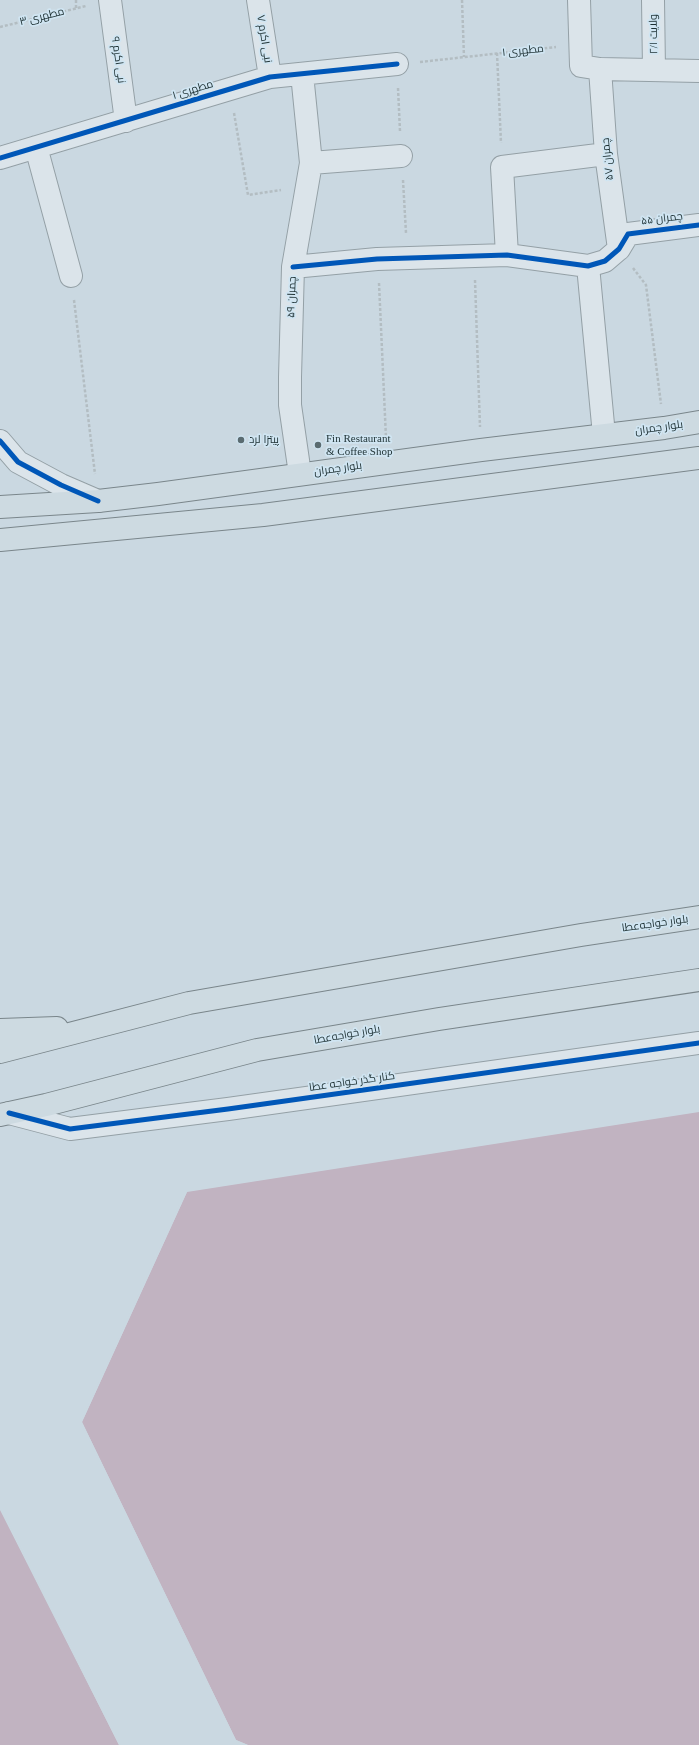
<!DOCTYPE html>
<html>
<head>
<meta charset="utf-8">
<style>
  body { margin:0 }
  canvas { display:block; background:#cad8e1 }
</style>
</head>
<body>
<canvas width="699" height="1745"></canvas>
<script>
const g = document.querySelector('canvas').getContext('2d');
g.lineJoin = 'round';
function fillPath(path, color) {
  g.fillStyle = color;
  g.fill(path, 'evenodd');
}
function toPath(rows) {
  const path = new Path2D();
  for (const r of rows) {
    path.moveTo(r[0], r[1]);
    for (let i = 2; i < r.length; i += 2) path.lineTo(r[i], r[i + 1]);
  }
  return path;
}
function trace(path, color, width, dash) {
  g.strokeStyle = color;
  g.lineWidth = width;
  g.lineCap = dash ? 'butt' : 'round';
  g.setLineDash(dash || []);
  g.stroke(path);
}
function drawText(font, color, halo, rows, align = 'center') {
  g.font = font + ' "Times New Roman",Cairo,serif';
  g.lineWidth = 3.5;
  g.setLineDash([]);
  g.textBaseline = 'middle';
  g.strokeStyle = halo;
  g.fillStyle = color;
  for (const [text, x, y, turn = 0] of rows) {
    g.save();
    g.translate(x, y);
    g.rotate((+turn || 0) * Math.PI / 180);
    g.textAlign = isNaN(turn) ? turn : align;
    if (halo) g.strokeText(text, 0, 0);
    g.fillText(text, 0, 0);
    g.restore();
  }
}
fillPath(toPath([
  [699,1112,699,1745,248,1745,236,1740,82,1422,187,1192],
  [0,1510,119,1745,0,1745]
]), '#c1b3c1');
fillPath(toPath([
  [187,1192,82,1422,236,1740,248,1745,243,1745,235,1741,80,1422,184,1193],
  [0,1508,2,1509,121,1745,119,1745]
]), '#cad8e1');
const minor = toPath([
  [110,0,126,121],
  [258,0,270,77],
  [579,0,581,66,600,69,699,71],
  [653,0,654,69],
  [600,69,606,154,619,249],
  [36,147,71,276],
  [0,158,270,77,397,64],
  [311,163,401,156],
  [507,255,502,167,606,154],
  [588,266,604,435],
  [293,267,377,259,507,255,588,266,605,261,619,249,628,234,699,225],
  [0,441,18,462,61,485,98,501],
  [300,474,290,405,290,377,293,267,311,163,302,74],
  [9,1113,70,1129,228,1109,699,1043]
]);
const major = toPath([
  [0,507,98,501,158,494,481,450,664,428,699,422],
  [0,540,263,515,699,458],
  [0,1030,57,1028],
  [0,1052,189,1003,581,935,699,917],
  [0,1115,46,1105,257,1050,439,1019,699,980]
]);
trace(minor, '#94a0a6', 24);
trace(major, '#7a868b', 24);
trace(toPath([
  [76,0,76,8],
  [462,0,464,57],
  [0,27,86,6],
  [497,53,501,143],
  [420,62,556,47],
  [398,88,400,131],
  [234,113,248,195,281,190],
  [403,180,406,233],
  [633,268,646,285,661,404],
  [475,280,480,427],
  [379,283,386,438],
  [74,300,95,474]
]), '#b3bdc2', 2.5, [3, 2]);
trace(minor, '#dbe4ea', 22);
trace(major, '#cddae1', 22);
trace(toPath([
  [0,158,270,77,397,64],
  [293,267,377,259,507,255,588,266,605,261,619,249,628,234,699,225],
  [0,441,18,462,61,485,98,501],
  [9,1113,70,1129,228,1109,699,1043]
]), '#0057b8', 5);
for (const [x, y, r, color] of [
  [241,440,4,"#5a6b70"],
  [318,445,4,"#5a6b70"]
]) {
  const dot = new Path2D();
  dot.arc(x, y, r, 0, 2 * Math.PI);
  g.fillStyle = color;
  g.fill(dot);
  trace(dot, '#d0e5f2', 1.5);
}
drawText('11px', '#1d3033', '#d0e5f2', [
  ["مطهری ۳",42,17,-14],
  ["ولایت ۲/۱",654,34,-91],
  ["نبی اکرم ۷",264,39,81],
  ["مطهری ۱",523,51,-6],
  ["نبی اکرم ۹",118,60,82],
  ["مطهری ۱",193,90,-17],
  ["چمران ۵۷",608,159,-96],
  ["چمران ۵۵",662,219,-7],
  ["چمران ۵۹",292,297,-88],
  ["بلوار چمران",659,428,-8],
  ["بلوار چمران",338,469,-8],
  ["بلوار خواجه‌عطا",655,924,-8],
  ["بلوار خواجه‌عطا",347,1035,-10],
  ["کنار گذر خواجه عطا",352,1082,-8]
]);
drawText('11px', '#1d3033', '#d0e5f2', [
  ["Fin Restaurant",326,439],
  ["& Coffee Shop",326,452],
  ["پیتزا لرد",249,440]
], 'left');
</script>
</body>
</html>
